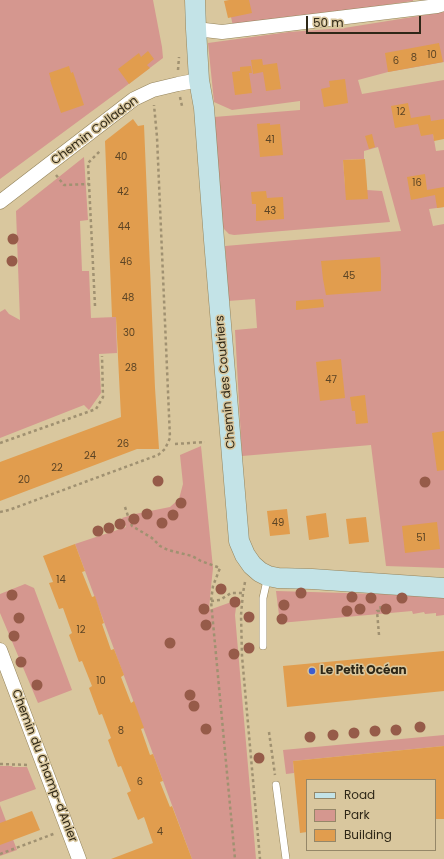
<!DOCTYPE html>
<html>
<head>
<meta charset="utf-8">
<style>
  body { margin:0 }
  #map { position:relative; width:444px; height:859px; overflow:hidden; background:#d9c79e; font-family:Poppins,sans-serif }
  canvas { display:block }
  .legend { position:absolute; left:306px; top:779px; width:130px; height:72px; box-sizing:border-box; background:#d9c79e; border:1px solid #958768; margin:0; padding:5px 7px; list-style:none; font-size:12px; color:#2e2717 }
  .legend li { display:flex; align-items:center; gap:8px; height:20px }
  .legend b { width:20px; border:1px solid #958768 }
  .scale { position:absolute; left:306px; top:16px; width:115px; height:18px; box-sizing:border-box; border:2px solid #2e2717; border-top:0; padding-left:5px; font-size:12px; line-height:14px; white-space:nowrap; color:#2e2717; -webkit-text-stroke:3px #d9c79e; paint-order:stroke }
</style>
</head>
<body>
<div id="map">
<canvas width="444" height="859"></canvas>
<ul class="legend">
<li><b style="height:5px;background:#c3e3e7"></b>Road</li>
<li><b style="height:11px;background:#d5978f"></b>Park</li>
<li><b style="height:11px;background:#e19d4e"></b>Building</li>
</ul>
<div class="scale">50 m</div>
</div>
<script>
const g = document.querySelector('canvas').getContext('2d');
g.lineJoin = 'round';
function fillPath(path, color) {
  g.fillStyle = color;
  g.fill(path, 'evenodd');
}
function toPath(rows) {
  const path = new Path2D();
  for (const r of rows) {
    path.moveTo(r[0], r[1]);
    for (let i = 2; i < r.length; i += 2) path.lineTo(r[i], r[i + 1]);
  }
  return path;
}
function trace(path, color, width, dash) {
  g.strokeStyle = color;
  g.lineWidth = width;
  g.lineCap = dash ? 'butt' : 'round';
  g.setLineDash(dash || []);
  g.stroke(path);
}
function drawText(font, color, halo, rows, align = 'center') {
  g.font = font + ' Poppins,sans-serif';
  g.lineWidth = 3;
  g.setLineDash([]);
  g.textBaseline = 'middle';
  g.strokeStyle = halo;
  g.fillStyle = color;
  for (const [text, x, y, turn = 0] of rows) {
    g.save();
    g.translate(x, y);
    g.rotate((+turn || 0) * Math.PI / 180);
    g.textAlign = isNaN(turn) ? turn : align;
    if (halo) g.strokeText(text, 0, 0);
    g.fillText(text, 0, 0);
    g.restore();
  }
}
fillPath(toPath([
  [0,0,153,0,162,47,163,58,122,89,0,179],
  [249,0,413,0,413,1,342,11,277,18,233,26,231,17],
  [444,12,444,62,388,72,358,80,362,94,444,80,444,126,432,128,436,151,444,150,444,207,429,209,433,226,444,224,444,568,386,566,371,445,242,456,235,330,257,328,255,299,228,301,225,246,401,231,378,147,364,151,364,159,343,160,345,185,367,190,382,191,390,222,234,235,229,234,224,229,222,224,214,117,300,110,300,101,232,110,214,102,208,43,289,32,344,28],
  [84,157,88,220,80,221,82,271,89,271,91,318,116,317,117,353,99,354,101,393,89,410,84,405,0,438,0,312,5,309,9,314,20,320,16,211],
  [201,446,213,568,211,587,209,610,237,600,235,615,256,859,192,859,75,544,126,527,122,518,135,514,170,507,179,499,183,484,180,455],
  [25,584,34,588,72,690,38,703,0,613,0,594],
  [276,591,415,595,444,598,444,615,436,616,436,613,425,614,424,612,413,614,412,611,280,623],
  [444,735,444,746,293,761,294,773,286,774,283,750],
  [0,766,12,766,13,767,27,767,36,789,0,802],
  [0,805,17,850,0,856]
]), '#d5978f');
fillPath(toPath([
  [229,0,249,0,252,13,228,18,224,1],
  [439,43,443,62,388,72,385,53],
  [148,51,154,59,147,65,150,68,129,84,118,69,139,53,141,57],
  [262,59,263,65,277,63,281,89,266,91,263,72,253,74,251,60],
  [69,66,71,73,73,72,84,105,61,113,50,80,51,80,49,73],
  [251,66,252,73,249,73,252,93,235,95,232,72,240,71,240,67],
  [345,79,348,103,324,107,321,89,330,87,329,81],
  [408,103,411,118,430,115,431,121,444,119,444,139,434,141,433,134,421,136,418,124,395,128,391,106],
  [133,119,138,126,144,125,155,388,159,449,137,449,0,501,0,462,121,417,116,317,112,317,105,141],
  [270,123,270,125,280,124,283,155,260,157,257,124],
  [372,134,375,147,369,149,365,136],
  [365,159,368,199,346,200,343,160],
  [425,174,427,190,444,187,444,207,437,208,435,195,411,200,407,177],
  [266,191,267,198,283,197,284,219,256,221,256,204,252,204,251,192],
  [380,257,381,273,381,291,326,295,323,279,321,261],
  [323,299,324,307,296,310,296,301],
  [341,359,345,398,320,401,316,362],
  [365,395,368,423,356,424,355,411,352,411,350,397],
  [444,431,444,470,437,471,432,433],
  [287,509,290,534,270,536,267,511],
  [326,513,329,537,309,540,306,516],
  [366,517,369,542,349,544,346,519],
  [437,522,440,549,405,553,402,526],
  [75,544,85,571,82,572,92,597,95,596,104,623,102,624,111,650,114,649,124,675,121,677,131,703,134,701,144,728,141,729,150,755,153,754,163,781,160,782,170,807,172,806,192,859,111,859,153,843,144,817,138,820,127,793,131,791,121,766,118,767,108,740,111,738,102,714,99,715,89,688,92,686,82,661,79,662,69,635,72,633,63,608,59,609,49,583,53,582,43,556],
  [444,651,444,691,287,707,283,666],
  [444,746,444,819,435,819,435,780,307,780,307,832,300,833,293,761],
  [32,811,40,830,0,845,0,823]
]), '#e19d4e');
const lane = toPath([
  [263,646,263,598,268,576],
  [276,785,286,859]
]);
const street = toPath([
  [196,29,222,32,437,6,444,4],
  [0,202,134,99,153,90,178,84,199,80],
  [0,650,79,859]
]);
const secondary = toPath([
  [195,0,196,29,199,80,204,108,214,240,239,541,245,555,252,565,260,572,268,576,278,578,312,579,444,588]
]);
trace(lane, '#94845c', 8);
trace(street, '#94845c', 15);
trace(secondary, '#94845c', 21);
trace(toPath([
  [178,70,179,57],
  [180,97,182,106],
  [56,175,64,185,89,184],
  [95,306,88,163,101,150],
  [0,443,96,409,103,397,102,356],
  [175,444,205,442],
  [125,507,129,519,132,526,152,538,160,546,168,550,192,556,201,561,220,568,213,586,211,601,235,859],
  [0,512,9,510,158,455,165,449,170,438,157,137,154,105],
  [245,582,243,593,241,615,242,656,260,859],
  [211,601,220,600,231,593,243,593],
  [379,635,377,611,381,611,380,604],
  [269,732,275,775],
  [0,764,29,765],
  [0,854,56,833]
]), '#a09171', 2.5, [3, 3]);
trace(lane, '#fff', 7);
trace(street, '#fff', 14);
trace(secondary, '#c3e3e7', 20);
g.fillStyle = '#965b49';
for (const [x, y] of [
  [13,239],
  [12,261],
  [158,481],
  [425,482],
  [181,503],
  [147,514],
  [173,515],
  [134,519],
  [162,523],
  [120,524],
  [109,528],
  [98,531],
  [221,589],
  [301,593],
  [12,595],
  [352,597],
  [371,598],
  [402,598],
  [235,602],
  [284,605],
  [204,609],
  [360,609],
  [386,609],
  [347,611],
  [249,617],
  [19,618],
  [282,619],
  [206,625],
  [14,636],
  [170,643],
  [249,648],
  [234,654],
  [21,662],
  [37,685],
  [190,695],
  [194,706],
  [420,727],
  [206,729],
  [396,730],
  [375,731],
  [354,733],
  [333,735],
  [310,737],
  [259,758]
]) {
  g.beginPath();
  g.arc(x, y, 5.5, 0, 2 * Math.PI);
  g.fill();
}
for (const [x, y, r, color] of [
  [312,671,4,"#3d5dcf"]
]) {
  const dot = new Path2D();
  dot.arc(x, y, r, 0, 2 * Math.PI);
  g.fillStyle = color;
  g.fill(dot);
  trace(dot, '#d9c79e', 1.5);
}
drawText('10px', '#5b4425', null, [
  ["10",432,55],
  ["8",414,58],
  ["6",396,61],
  ["12",401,112],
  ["41",270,140],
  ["40",121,157],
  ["16",417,183],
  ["42",123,192],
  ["43",270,211],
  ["44",124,227],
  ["46",126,262],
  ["45",349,276],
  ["48",128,298],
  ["30",129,333],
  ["28",131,368],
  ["47",331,380],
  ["26",123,444],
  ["24",90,456],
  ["22",57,468],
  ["20",24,480],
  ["49",278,523],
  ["51",421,538],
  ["14",61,580],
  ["12",81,630],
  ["10",101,681],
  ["8",121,731],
  ["6",140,782],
  ["4",160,832]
]);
drawText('12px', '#2e2717', '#d9c79e', [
  ["Chemin Colladon",95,131,-37],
  ["Chemin des Coudriers",226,382,-95],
  ["Chemin du Champ-d'Anier",44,766,69]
]);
drawText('bold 12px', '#2e2717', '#d9c79e', [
  ["Le Petit Océan",320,671]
], 'left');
</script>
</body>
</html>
